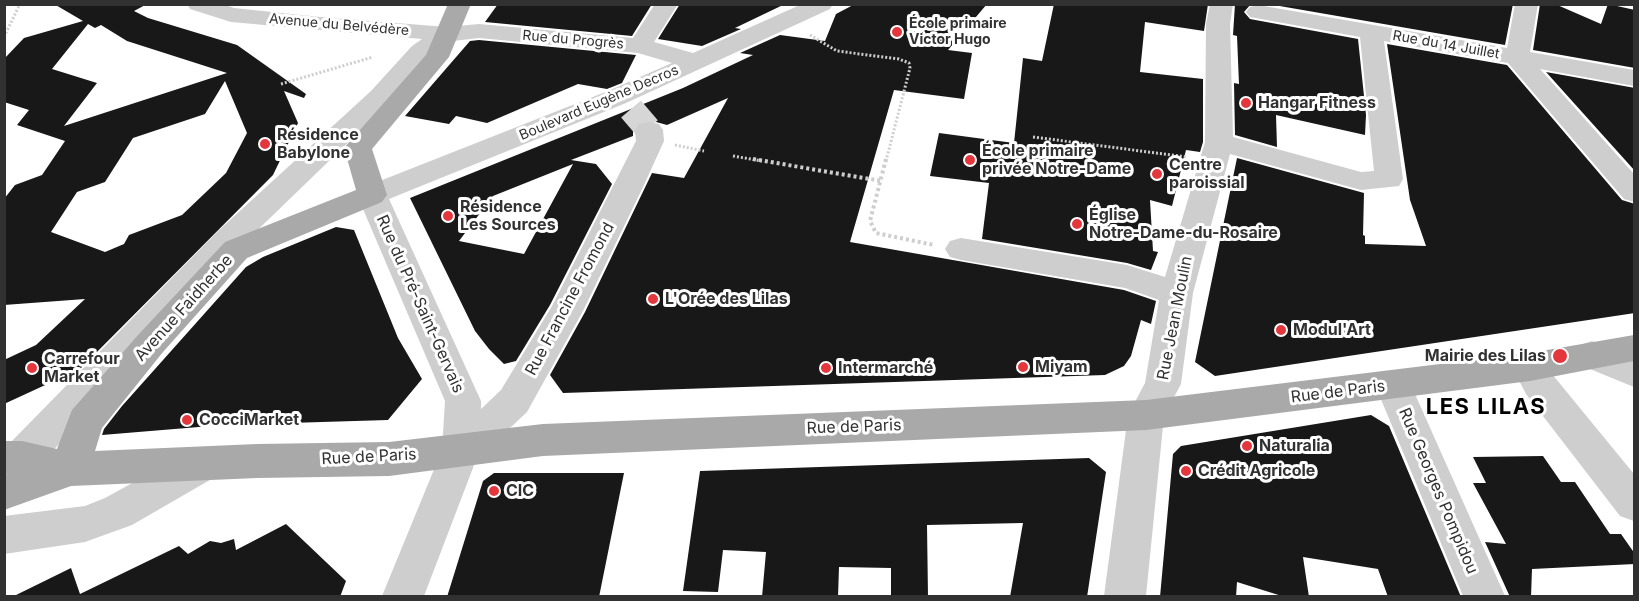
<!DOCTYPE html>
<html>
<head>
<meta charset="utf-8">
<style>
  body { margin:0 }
  #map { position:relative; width:1639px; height:601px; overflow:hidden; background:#fff; font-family:Inter,sans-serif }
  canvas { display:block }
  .frame { position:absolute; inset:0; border:6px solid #313131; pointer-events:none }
</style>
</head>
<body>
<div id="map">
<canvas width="1639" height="601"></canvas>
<div class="frame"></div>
</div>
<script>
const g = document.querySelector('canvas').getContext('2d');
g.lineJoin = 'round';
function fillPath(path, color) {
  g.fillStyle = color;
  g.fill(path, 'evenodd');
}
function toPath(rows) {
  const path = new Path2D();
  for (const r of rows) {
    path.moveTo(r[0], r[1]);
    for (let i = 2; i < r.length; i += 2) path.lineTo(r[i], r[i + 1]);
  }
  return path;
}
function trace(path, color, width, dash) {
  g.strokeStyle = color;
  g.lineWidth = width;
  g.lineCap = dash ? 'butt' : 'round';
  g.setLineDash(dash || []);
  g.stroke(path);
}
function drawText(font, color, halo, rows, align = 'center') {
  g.font = font + ' Inter,sans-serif';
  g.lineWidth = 6;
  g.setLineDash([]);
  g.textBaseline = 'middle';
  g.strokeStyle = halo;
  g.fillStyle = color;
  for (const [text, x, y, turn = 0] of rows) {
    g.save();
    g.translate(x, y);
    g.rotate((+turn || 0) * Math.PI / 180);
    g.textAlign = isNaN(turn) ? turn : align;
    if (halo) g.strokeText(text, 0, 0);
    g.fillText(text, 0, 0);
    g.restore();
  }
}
fillPath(toPath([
  [54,4,147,4,134,11,148,18,237,45,306,94,304,98,284,91,298,123,273,175,80,369,4,404,4,360,36,345,85,299,4,305,4,199,15,185,42,175,65,141,17,125,29,110,4,102,4,59,24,38,83,21],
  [88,24,95,28,101,25,127,41,227,73,64,126,97,83,52,69],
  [225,81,247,133,226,173,182,215,129,235,124,244,105,252,51,232,77,192,105,182,133,138,205,114],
  [498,4,652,4,632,36,485,22],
  [680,4,785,4,735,28,741,29,702,46,658,39],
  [855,4,987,4,948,50,972,53,964,99,894,90,850,242,1124,290,1156,301,1151,324,1141,320,1131,356,1124,366,1105,375,563,393,550,375,585,312,652,173,684,178,728,98,667,125,649,120,639,122,633,129,633,136,571,160,596,164,612,184,550,305,516,361,504,364,489,349,475,331,410,198,683,88,753,55,740,53,780,35,825,41,836,14],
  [573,164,524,254,459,241,493,196],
  [1054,4,1208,4,1204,31,1145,22,1140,72,1203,79,1203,142,1200,152,1186,150,1172,206,1150,200,1153,251,1158,252,1151,270,1127,263,982,239,989,183,930,176,939,133,1014,143,1023,58,1042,61],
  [1235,4,1251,4,1244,12,1250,19,1358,39,1366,115,1365,135,1276,115,1277,147,1235,135,1234,83,1239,84,1237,36,1233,35],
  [1268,4,1513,4,1505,45],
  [1540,4,1555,4,1601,24,1608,4,1635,10,1635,68,1533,50],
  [479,40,636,55,622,83,607,89,578,84,487,123,456,116,449,124,405,116,470,41],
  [1387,44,1507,65,1622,200,1635,204,1635,313,1215,376,1195,362,1237,158,1364,193,1363,235,1365,236,1365,244,1426,246,1410,200],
  [1546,72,1635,88,1635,171],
  [336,227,354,230,398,338,422,379,388,420,223,425,102,435,104,429,122,406,246,267,263,257],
  [1371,415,1389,426,1461,597,1388,597,1378,569,1303,557,1309,597,1285,597,1237,582,1236,597,1160,597,1173,454,1181,446],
  [1543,456,1561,482,1575,482,1610,534,1621,534,1635,554,1635,564,1532,569,1531,597,1510,597,1485,542,1506,544,1473,483,1486,483,1473,457],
  [1089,458,1106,472,1087,597,1010,597,1023,523,927,525,928,597,891,597,891,568,839,567,838,597,762,597,766,552,723,550,718,592,683,591,700,471],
  [494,473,624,473,599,597,447,597,483,481],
  [286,524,346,581,340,597,12,597,71,568,80,594,179,546,188,554,210,541,221,543,234,539,236,550]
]), '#181818');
trace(toPath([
  [631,109,649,130]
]), '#d6d6d6', 26, [26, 13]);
trace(toPath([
  [4,7,6,4],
  [810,35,837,51,899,59,909,63,910,68,886,161],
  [4,37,20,4],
  [281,84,373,57],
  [1033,137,1187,157],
  [675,145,704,151],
  [733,156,762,161]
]), '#cecece', 3, [2, 2]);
trace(toPath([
  [753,159,881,181],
  [886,159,870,221,876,233,934,245]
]), '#cecece', 4, [3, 3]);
fillPath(toPath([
  [187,4,223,4,234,8,320,17,447,27,479,24,633,38,655,4,678,4,654,42,693,53,802,4,833,4,830,9,626,103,389,199,481,401,481,409,501,390,552,306,636,141,635,130,639,124,649,122,659,124,663,130,664,141,644,185,583,311,527,412,476,460,424,596,382,596,442,450,445,401,357,195,362,188,608,91,672,63,638,53,479,38,453,41,430,56,389,103,240,247,36,469,22,473,8,469,4,454,8,445,218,231,371,91,412,46,422,39,231,22,190,9,187,4],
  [1210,4,1233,4,1230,24,1233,137,1361,172,1374,171,1360,37,1250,17,1246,12,1250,7,1258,5,1507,48,1515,4,1538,4,1530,52,1634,70,1634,86,1540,69,1634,174,1634,202,1624,199,1508,63,1384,41,1403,179,1399,186,1361,190,1230,154,1193,293,1181,384,1164,416,1146,596,1104,596,1128,415,1145,383,1159,300,1125,288,961,260,950,257,945,249,950,241,961,238,1127,265,1165,277,1205,142,1206,24,1210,4],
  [1592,341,1634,358,1634,387,1580,365,1575,355,1580,345,1592,341],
  [1530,353,1542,357,1552,374,1634,474,1634,521,1620,516,1526,394,1512,367,1518,357,1530,353],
  [1393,371,1406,375,1411,385,1505,596,1463,596,1375,385,1380,375,1393,371],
  [201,448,215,453,220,465,215,477,132,525,85,542,4,554,4,516,85,506,105,498,187,453,201,448]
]), '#cecece');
fillPath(toPath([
  [448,4,471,4,449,57,372,149,387,195,382,202,247,258,163,352,102,428,95,451,257,444,389,442,543,424,1146,400,1530,353,1634,335,1634,361,1530,381,1146,430,543,456,389,476,257,478,71,486,4,510,4,475,7,474,4,474,4,441,22,441,57,449,72,410,139,334,225,242,356,190,344,148,426,55,448,4]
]), '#a9a9a9');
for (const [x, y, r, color] of [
  [897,32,6,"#e4373d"],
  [1246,103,6,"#e4373d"],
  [265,144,6,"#e4373d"],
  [970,160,6,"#e4373d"],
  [1157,174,6,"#e4373d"],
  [448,216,6,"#e4373d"],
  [1077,224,6,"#e4373d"],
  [653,299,6,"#e4373d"],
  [1281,330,6,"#e4373d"],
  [1560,356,8,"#e4373d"],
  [1023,367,6,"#e4373d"],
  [32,368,6,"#e4373d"],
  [826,368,6,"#e4373d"],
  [187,420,6,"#e4373d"],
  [1247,446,6,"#e4373d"],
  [1186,471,6,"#e4373d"],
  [494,491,6,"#e4373d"]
]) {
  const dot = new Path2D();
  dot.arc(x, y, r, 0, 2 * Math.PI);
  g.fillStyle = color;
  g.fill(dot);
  trace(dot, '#fff', 2);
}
drawText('bold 14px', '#313131', '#fff', [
  ["École primaire",909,24],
  ["Victor Hugo",909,40]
], 'left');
drawText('14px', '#313131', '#fff', [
  ["Avenue du Belvédère",339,25,5],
  ["Rue du Progrès",573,40,5],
  ["Rue du 14 Juillet",1446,45,10],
  ["Boulevard Eugène Decros",599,103,-23]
]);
drawText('bold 16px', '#313131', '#fff', [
  ["Hangar Fitness",1258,103],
  ["Résidence",277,135],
  ["Babylone",277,153],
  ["École primaire",982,151],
  ["privée Notre-Dame",982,169],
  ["Centre",1169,165],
  ["paroissial",1169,183],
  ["Résidence",460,207],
  ["Les Sources",460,225],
  ["Église",1089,215],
  ["Notre-Dame-du-Rosaire",1089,233],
  ["L'Orée des Lilas",665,299],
  ["Modul'Art",1293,330],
  ["Mairie des Lilas",1546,356,"right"],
  ["Carrefour",44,359],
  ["Market",44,377],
  ["Miyam",1035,367],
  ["Intermarché",838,368],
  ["CocciMarket",199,420],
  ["Naturalia",1259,446],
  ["Crédit Agricole",1198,471],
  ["CIC",506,491]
], 'left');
drawText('16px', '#313131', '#fff', [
  ["Rue Francine Fromond",570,299,-62],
  ["Rue du Pré-Saint-Gervais",420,304,66],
  ["Avenue Faidherbe",184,308,-48],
  ["Rue Jean Moulin",1175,318,-79],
  ["Rue de Paris",1338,392,-7],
  ["Rue de Paris",854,427,-2],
  ["Rue de Paris",369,457,-3],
  ["Rue Georges Pompidou",1438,491,67]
]);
g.letterSpacing = '1.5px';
drawText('bold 22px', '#000', '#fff', [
  ["LES LILAS",1486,407]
]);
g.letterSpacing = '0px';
</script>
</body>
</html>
